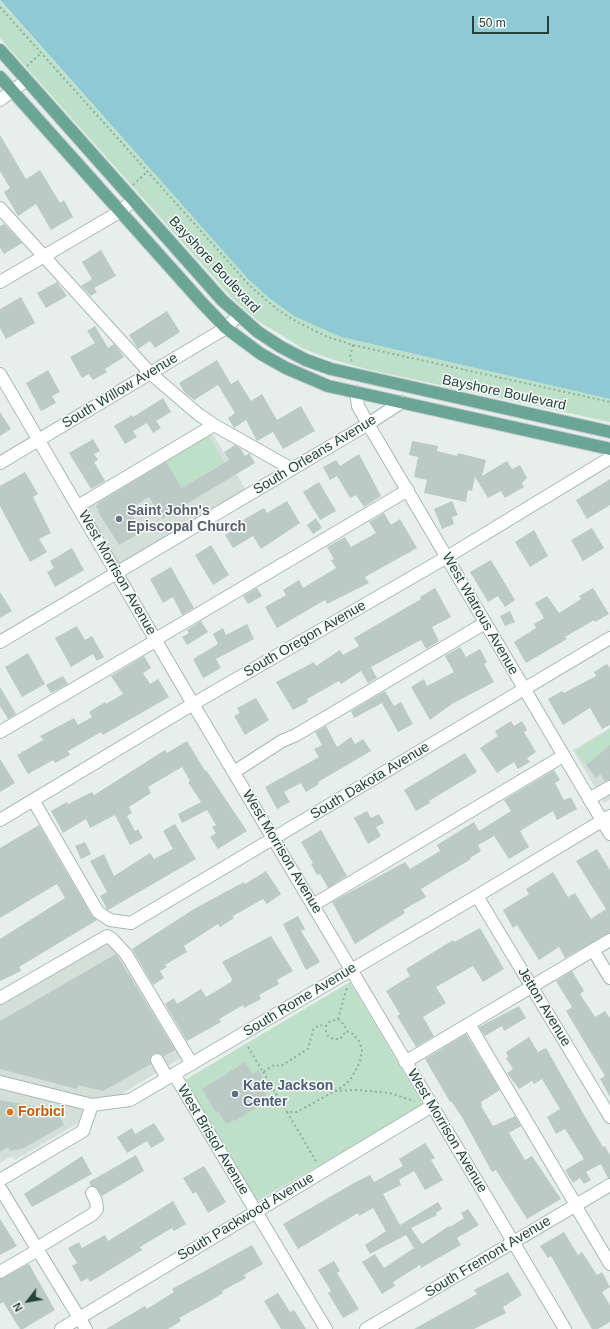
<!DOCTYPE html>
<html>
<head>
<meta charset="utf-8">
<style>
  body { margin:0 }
  #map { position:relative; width:610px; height:1329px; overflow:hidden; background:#e6efeb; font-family:Helvetica,sans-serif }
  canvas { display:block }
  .north { position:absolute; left:8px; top:1281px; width:40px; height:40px; -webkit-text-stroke:3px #f7fbf9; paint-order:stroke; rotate:239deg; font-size:11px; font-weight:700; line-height:16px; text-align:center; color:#24423a }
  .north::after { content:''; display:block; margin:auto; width:14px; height:18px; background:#24423a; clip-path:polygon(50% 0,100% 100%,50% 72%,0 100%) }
  .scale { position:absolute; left:472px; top:16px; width:77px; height:18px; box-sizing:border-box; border:2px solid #24423a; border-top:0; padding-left:5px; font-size:12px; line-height:14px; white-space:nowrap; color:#24423a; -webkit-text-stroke:3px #f7fbf9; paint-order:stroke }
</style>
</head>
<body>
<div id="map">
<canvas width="610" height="1329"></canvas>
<div class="north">N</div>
<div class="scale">50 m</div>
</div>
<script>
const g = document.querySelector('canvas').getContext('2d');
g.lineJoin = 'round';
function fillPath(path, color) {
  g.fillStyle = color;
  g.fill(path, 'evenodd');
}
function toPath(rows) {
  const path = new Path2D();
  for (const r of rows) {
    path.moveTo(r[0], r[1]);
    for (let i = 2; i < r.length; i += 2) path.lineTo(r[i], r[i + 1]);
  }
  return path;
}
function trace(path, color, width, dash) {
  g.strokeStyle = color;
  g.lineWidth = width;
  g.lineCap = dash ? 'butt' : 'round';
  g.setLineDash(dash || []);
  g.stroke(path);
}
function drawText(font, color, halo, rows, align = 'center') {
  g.font = font + ' Helvetica,sans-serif';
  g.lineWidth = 3;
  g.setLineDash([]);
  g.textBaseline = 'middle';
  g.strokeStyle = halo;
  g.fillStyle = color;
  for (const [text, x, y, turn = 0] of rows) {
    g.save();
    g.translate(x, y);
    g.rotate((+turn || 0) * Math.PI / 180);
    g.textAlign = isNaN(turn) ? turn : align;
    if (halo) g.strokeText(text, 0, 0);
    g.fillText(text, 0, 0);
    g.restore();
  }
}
fillPath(toPath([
  [211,431,246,490,119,565,83,506],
  [610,728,610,799,604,803,573,750],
  [114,934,186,1055,113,1099,75,1125,15,1160,12,1156,0,1163,0,999]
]), '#d4dfda');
fillPath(toPath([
  [0,1,248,279,268,297,294,315,341,337,610,399,610,422,366,369,331,359,304,349,258,321,232,298,0,38],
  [208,435,224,462,182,488,165,461],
  [610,729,610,750,607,748,586,765,575,751],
  [350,982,423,1105,256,1202,185,1080]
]), '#bfe0c8');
fillPath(toPath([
  [0,0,610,0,610,399,341,337,294,316,268,297,248,279]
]), '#8ec9d4');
fillPath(toPath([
  [0,135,26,179,40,170,60,203,64,200,73,217,51,230,36,204,18,216,4,192,10,188,0,171],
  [4,224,22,243,4,254,0,248,0,226],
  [101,250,116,276,94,288,97,292,91,296,81,286,92,279,82,262],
  [57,282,67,296,46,308,37,293],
  [21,297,35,323,6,339,0,328,0,309],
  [167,311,180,332,155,348,150,341,138,349,129,335],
  [95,326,108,348,114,344,124,357,105,369,107,372,93,380,89,374,82,378,70,357,95,343,87,331],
  [217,360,231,384,238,380,251,401,262,394,277,420,301,406,315,431,283,449,273,432,257,441,246,420,234,428,228,418,235,413,218,385,194,400,185,393,179,383],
  [48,370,60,392,52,396,56,403,41,411,26,383],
  [163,398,171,412,156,421,161,428,153,433,147,423,133,431,137,437,125,444,114,426,132,415,133,417],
  [0,412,11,429,0,436],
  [93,439,100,451,94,454,98,460,94,462,105,481,91,489,69,453],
  [412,441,438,446,437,451,457,456,458,453,486,460,482,476,507,461,512,469,520,465,527,478,522,483,524,487,505,498,501,491,488,498,475,477,472,491,468,490,466,502,424,493,427,480,414,477,418,457,409,455],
  [235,445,241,449,245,456,249,453,255,463,183,506,184,508,168,518,166,516,163,519,149,497,136,505,137,507,130,511,142,532,119,545,100,515,96,506,99,504,98,503,166,462,182,488,229,460,224,452],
  [359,454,381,496,364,507,356,495,350,498,337,476,330,480,323,467,336,460,340,466],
  [25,472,38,494,33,497,51,533,39,539,47,552,30,562,0,506,0,486],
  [610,479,610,505,587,519,576,500],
  [319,482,336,511,320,520,303,492],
  [287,501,300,523,261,549,253,536,233,548,225,535,245,523,243,520,264,508,267,513],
  [452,501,458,515,452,517,454,524,442,529,434,509],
  [384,513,391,525,400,519,417,548,365,577,369,583,327,604,325,600,277,628,265,607,286,595,283,590,299,580,303,588,336,568,331,560,334,559,327,547,345,537,351,547,376,533,369,522],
  [316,518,322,528,313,534,307,525],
  [592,528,604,548,583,561,571,540],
  [534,530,548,556,530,567,515,542],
  [211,545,229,575,213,585,195,555],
  [72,548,84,570,55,587,47,572,54,568,50,561],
  [491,560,515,600,505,607,498,596,488,602,470,572],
  [171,567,194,608,182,615,173,597,163,603,150,579],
  [257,588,262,596,248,604,243,596],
  [435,588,451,617,432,627,439,641,426,649,421,640,371,667,377,678,368,683,361,671,341,684,339,681,307,699,308,702,293,710,276,682,314,662,316,666,340,650,343,655,359,646,354,638,421,599,420,597],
  [593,588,609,614,595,622,594,620,565,637,567,639,526,663,514,642,536,628,534,624,544,618,535,603,547,596,559,613,581,599,579,596],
  [0,592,12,611,0,618],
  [510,611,515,622,505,626,500,616],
  [201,621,208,632,187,645,182,637,189,633,187,630],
  [247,624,254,639,216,659,221,668,203,678,193,659,218,644,213,634,223,628,226,635],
  [77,626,85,640,92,636,104,657,97,661,93,654,71,667,55,638],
  [460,647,466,657,480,649,487,662,484,664,494,682,452,704,430,720,411,687,424,679,427,686,454,672,445,656],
  [28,653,45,684,22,697,5,667],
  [144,656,151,668,143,673,150,684,158,679,169,697,103,735,101,732,68,751,70,755,55,763,53,760,28,774,17,755,43,740,40,736,74,718,78,725,92,717,89,712,105,702,106,704,123,694,111,676],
  [607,664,610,668,610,725,602,729,590,708,563,725,548,699,562,691,564,693,596,676,594,672],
  [63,676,68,684,51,693,46,685],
  [0,687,16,714,8,719,0,706],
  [385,691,394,706,401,702,413,724,398,732,382,703,354,718,351,711],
  [256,698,269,720,245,735,234,716,240,713,237,708],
  [511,721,514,726,522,721,527,730,524,732,536,752,527,758,530,762,518,769,514,762,497,773,480,748,498,736,495,731],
  [326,726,337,747,351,737,355,744,363,739,371,751,318,782,319,784,306,792,301,783,284,792,290,802,277,809,265,787,319,757,314,749,322,745,315,732],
  [187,741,205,771,206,770,247,831,218,849,210,837,216,833,212,827,216,825,207,810,182,823,178,814,201,802,188,782,190,781,182,767,148,787,151,793,129,807,132,813,127,816,135,831,138,829,143,838,130,845,115,815,90,828,86,819,63,833,51,811,67,802,68,804,92,792,94,795,165,750,167,753],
  [610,745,610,780,605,781,600,774,596,778,586,765],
  [465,753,477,772,429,801,430,803,416,811,404,790],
  [0,759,15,783,0,792],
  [554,770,560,780,555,783,564,800,571,797,577,809,557,820,553,811,520,831,529,847,509,859,494,836,478,845,481,851,470,858,471,859,421,889,426,897,403,910,405,913,355,944,332,902,405,862,410,869,440,851,437,845,474,822,479,831,511,811,504,800],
  [367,811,371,818,379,814,384,823,376,827,381,836,368,844,354,818],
  [175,824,196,859,108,910,107,909,100,896,107,892,90,861,104,854,114,876,150,853,154,859,173,849,163,831],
  [39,825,92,916,97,920,19,967,21,971,0,981,0,939,65,898,57,884,0,918,0,848],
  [321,830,347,876,328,888,320,874,317,875,311,864,313,863,301,842],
  [85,842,91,854,81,859,75,846],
  [597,849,610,870,610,933,565,958,559,947,539,960,517,925,513,928,503,910,529,894,526,889,553,872,568,897,575,893,591,919,606,909,576,861],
  [266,871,281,894,267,904,263,899,233,916,234,918,220,927,218,924,184,946,187,952,165,965,167,967,160,971,164,978,153,985,132,949,194,909,244,882,245,884],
  [298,916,305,929,301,931,320,962,306,970,283,924],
  [480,928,504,969,483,982,473,966,436,987,446,1003,423,1017,434,1036,416,1047,397,1016,400,1014,386,991,410,976,406,969,453,940,454,942],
  [271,936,293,971,277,980,279,984,259,995,261,999,244,1008,243,1005,219,1019,221,1022,187,1041,165,1004,174,998,177,1004,201,989,206,997,231,982,232,979,222,962],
  [116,954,175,1050,164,1056,158,1053,153,1054,150,1059,151,1064,103,1091,78,1085,77,1089,0,1069,0,1021],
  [572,971,584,991,580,994,595,1017,605,1011,610,1018,610,1097,600,1079,605,1076,566,1011,572,1007,556,981],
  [519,1006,526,1018,504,1031,502,1026,485,1036,479,1027],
  [466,1034,500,1090,481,1102,482,1105,481,1106,493,1126,515,1116,521,1126,509,1133,525,1160,532,1156,561,1199,527,1219,496,1170,492,1172,462,1117,451,1101,450,1102,425,1059],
  [529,1037,538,1052,546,1048,587,1120,603,1147,605,1146,610,1155,610,1178,608,1178,601,1164,586,1172,591,1180,584,1184,580,1178,573,1183,565,1170,584,1159,565,1129,556,1134,547,1117,560,1109,542,1079,534,1084,532,1081,519,1089,507,1073,513,1069,506,1058,508,1057,506,1052],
  [245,1062,252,1074,258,1070,267,1085,262,1088,269,1100,235,1121,234,1120,226,1124,218,1111,216,1113,202,1089],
  [0,1100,56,1110,64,1125,24,1148,10,1151,8,1147,0,1152],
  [154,1123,165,1140,151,1148,147,1141,127,1153,117,1137,132,1128,135,1134],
  [425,1143,435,1158,431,1160,443,1180,425,1190,414,1171,399,1180,401,1185,383,1194,400,1225,438,1202,442,1209,436,1213,437,1215,411,1228,422,1244,449,1226,450,1227,464,1218,461,1213,468,1209,479,1225,457,1238,461,1245,421,1268,420,1265,393,1282,395,1286,382,1294,362,1262,375,1254,384,1268,414,1248,406,1235,370,1254,365,1245,386,1231,373,1208,359,1216,358,1213,298,1249,283,1224,354,1183,370,1175,374,1182,403,1166,399,1159],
  [136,1155,144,1171,102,1196,96,1187,91,1186,89,1182],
  [82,1156,92,1174,32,1207,24,1194],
  [204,1166,226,1202,208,1213,196,1192,193,1194,183,1178],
  [173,1201,186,1224,174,1231,172,1228,140,1247,142,1250,90,1282,88,1278,81,1282,72,1266,77,1263,68,1248,79,1242,82,1248,105,1235,108,1241],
  [0,1219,17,1246,0,1255],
  [564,1232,578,1255,582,1252,597,1275,602,1272,610,1287,602,1292,610,1305,610,1322,598,1329,592,1329,551,1256,548,1258,540,1246],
  [252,1245,263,1264,244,1275,246,1278,222,1291,223,1293,210,1301,179,1318,181,1321,168,1329,106,1329,145,1306,147,1309,174,1292,172,1289],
  [334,1261,340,1271,337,1273,359,1309,343,1318,328,1293,331,1291,318,1270],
  [29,1264,55,1310,23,1329,20,1329,3,1302,0,1304,0,1279],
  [508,1272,522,1295,503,1307,506,1313,474,1329,414,1329,477,1294,474,1290],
  [278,1293,290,1312,294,1310,306,1329,281,1329,264,1301]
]), '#bbcac4');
const minor = toPath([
  [0,100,27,80],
  [0,208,150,373,198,414,214,425,292,469],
  [0,282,121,211,133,200],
  [0,374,193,704,565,1329],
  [356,392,358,406,368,424,610,834],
  [0,463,209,338,226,328,238,316],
  [78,506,214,425],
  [156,639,408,490],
  [0,642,368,424,402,402],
  [0,732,157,640],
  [234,772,282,741,296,735,485,623],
  [589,799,610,787],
  [33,800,98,912,110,920,131,923,610,638],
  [0,820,193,704,447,557,610,458],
  [477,896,610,1117],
  [313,905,563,756],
  [593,950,610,978],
  [0,998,107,936,112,939,126,954,192,1064],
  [469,1024,576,1205],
  [157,1060,167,1078],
  [405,1062,610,940],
  [174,1074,326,1329],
  [0,1082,92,1105,130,1100,477,896,610,816],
  [0,1180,83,1131,92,1105],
  [0,1188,86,1329],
  [575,1205,610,1264],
  [37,1248,93,1214,97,1209,96,1201,92,1193],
  [0,1272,38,1250],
  [61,1329,432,1106],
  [366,1329,610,1185]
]);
const major = toPath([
  [0,50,222,300,258,332,281,347,306,360,331,369,610,432],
  [0,77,203,304,226,328,261,354,286,368,328,386,610,449]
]);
trace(minor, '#a8b8b2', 14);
trace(major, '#c2cac8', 14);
trace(toPath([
  [0,7,251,287,278,310,297,322,328,337,353,345,610,402],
  [27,66,41,53],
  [133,185,147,172],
  [353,345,350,357,353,363],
  [338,1019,345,1026,346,1031],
  [248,1047,263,1072,274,1065,281,1066,308,1049,313,1030,319,1025,326,1026,329,1022,338,1019,347,987],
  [263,1072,287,1112,297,1112,342,1087,350,1080,354,1073,360,1062,362,1050,359,1041,353,1034,346,1031,340,1039,333,1039,328,1036,326,1031,326,1026],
  [335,1091,356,1090,389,1093,414,1101],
  [287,1112,317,1163]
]), '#86b3a5', 2, [2, 3]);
trace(minor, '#fff', 12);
trace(major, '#6aa596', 12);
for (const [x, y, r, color] of [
  [119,519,4,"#6b7280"],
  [235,1094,4,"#5c6f8a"],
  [10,1112,4,"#e8710a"]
]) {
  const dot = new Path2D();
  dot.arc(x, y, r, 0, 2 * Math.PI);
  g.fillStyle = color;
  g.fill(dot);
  trace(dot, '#f7fbf9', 1.5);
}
drawText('14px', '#24423a', '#f7fbf9', [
  ["Bayshore Boulevard",214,265,47],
  ["South Willow Avenue",120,391,-31],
  ["Bayshore Boulevard",504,393,12],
  ["South Orleans Avenue",315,455,-31],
  ["West Morrison Avenue",117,573,60],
  ["West Watrous Avenue",480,614,60],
  ["South Oregon Avenue",305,639,-30],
  ["South Dakota Avenue",370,781,-31],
  ["West Morrison Avenue",282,852,59],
  ["South Rome Avenue",300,1000,-31],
  ["Jetton Avenue",544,1007,59],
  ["West Morrison Avenue",447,1131,59],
  ["West Bristol Avenue",213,1140,59],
  ["South Packwood Avenue",246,1217,-31],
  ["South Fremont Avenue",488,1257,-31]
]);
drawText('bold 14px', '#5b616d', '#f7fbf9', [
  ["Saint John's",127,511],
  ["Episcopal Church",127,527]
], 'left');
drawText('bold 14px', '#4e5e75', '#f7fbf9', [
  ["Kate Jackson",243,1086],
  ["Center",243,1102]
], 'left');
drawText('bold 14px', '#c56008', '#f7fbf9', [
  ["Forbici",18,1112]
], 'left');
</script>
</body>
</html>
